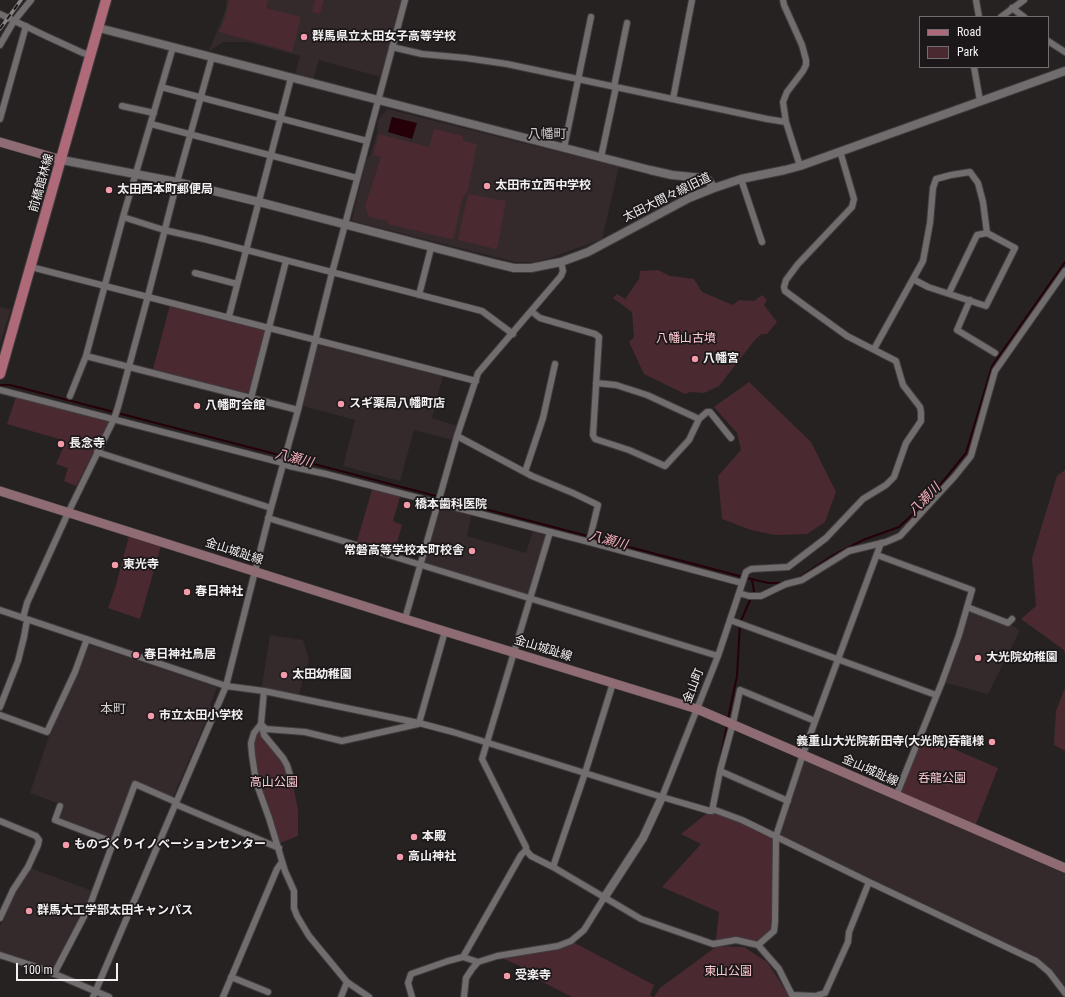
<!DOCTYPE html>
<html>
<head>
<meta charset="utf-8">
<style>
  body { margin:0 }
  #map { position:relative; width:1065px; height:997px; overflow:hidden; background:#262222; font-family:"Roboto Condensed",sans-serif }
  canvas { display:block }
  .legend { position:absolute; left:919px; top:16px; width:130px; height:52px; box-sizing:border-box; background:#1c1819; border:1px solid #726e6f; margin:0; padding:5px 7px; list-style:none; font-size:12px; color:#f3f0f1 }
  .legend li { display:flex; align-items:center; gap:8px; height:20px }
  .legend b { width:20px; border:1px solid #726e6f }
  .scale { position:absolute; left:16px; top:963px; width:102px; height:18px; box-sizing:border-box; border:2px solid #f3f0f1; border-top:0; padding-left:5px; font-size:12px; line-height:14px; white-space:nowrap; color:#f3f0f1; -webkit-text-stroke:3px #1c1819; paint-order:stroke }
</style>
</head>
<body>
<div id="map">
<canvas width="1065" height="997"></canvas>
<ul class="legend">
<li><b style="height:5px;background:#ae6a79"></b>Road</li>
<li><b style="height:11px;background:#4a2a30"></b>Park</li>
</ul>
<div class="scale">100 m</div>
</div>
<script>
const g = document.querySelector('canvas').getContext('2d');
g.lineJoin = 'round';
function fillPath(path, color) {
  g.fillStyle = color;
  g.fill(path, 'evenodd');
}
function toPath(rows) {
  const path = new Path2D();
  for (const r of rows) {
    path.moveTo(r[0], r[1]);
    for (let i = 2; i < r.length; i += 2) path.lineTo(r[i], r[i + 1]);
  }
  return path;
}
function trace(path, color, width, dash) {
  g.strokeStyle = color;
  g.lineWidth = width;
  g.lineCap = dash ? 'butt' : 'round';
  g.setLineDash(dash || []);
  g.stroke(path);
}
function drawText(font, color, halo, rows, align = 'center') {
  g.font = font + ' "Roboto Condensed","Noto Sans JP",sans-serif';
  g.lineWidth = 3.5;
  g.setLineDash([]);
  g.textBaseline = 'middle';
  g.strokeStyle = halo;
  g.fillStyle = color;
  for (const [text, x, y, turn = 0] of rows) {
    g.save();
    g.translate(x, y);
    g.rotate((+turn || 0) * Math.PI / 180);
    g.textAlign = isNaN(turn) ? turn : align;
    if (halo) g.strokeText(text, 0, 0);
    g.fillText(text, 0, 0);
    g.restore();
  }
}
fillPath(toPath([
  [227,0,402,0,381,77,319,60,313,80,295,75,300,56,248,42,224,42,209,51,225,12],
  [387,109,619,167,602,239,550,258,533,262,515,262,353,221,352,219,366,161,371,153,377,133,378,120],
  [0,307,11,309,0,343],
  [315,339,444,372,432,418,461,427,456,441,414,430,400,481,343,466,355,420,299,405],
  [438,503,472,511,467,536,526,553,534,527,550,532,530,598,421,565],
  [967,607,1008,623,1020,630,988,694,942,682],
  [270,635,303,640,309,659,298,698,261,691],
  [91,645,216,687,217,688,210,706,212,707,173,797,134,781,112,840,60,820,59,817,62,805,30,793,49,736,77,674,86,646],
  [803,755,1065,868,1065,995,1036,961,776,836],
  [30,868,93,891,89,902,55,968,51,970,3,953,0,951,0,927,15,892]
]), '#34292b');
fillPath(toPath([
  [229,0,268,0,266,8,301,17,292,52,219,32,225,18],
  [315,0,324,0,320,14,312,12],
  [434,129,463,136,463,141,477,144,468,190,462,199,454,237,451,239,388,224,388,221,369,217,365,206,381,157,377,155,373,156,379,134,429,147],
  [468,194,506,201,497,249,458,240],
  [658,270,670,276,694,279,702,292,733,305,739,300,754,301,762,295,767,300,764,305,777,322,767,334,761,334,754,341,719,386,704,393,690,392,685,394,644,374,629,342,634,337,632,312,613,298,617,294,625,299,639,279,640,271],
  [171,301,269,327,251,398,152,373],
  [749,382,811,442,836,492,825,522,807,534,775,535,751,530,722,519,718,476,741,450,737,433,714,407],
  [16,397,110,421,76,486,64,481,68,468,56,464,66,441,7,424],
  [1065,470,1065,653,1064,650,1021,619,1036,606,1032,558,1057,476],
  [373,486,401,493,393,521,402,525,393,556,356,545],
  [130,532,162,542,140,619,108,608,116,585],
  [1065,688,1065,751,1054,745,1056,711],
  [261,724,264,735,283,758,293,785,298,810,298,836,277,844,256,782,252,755,254,733],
  [921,735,998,768,974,829,896,796],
  [710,811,776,836,774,931,758,945,736,940,716,939,719,912,662,887,701,844,681,834],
  [571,941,654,985,650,995,653,997,572,997,521,971,520,966,497,956],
  [717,946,744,947,767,962,789,996,791,997,654,997,660,988]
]), '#4a2a30');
fillPath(toPath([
  [392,117,417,123,412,139,388,132]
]), '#250008');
trace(toPath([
  [0,385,10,385,356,475,747,578,768,583,783,583],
  [797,579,832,556,863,540,899,527,914,513,936,490,966,453,992,366,1065,262],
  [728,719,737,676,740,623,754,591,752,580],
  [721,755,727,726]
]), '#250008', 2);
const minor = toPath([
  [783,0,784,5,802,45,806,60,806,65,803,71,787,92,783,102,786,122,800,166],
  [976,0,979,17],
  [1012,8,1024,17],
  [0,14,46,36,83,53,91,55],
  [1001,17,1024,0],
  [1048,41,1065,52],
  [0,45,14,21,31,0],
  [392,47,422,54,466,58,507,64,767,119,786,122],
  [974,67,980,101],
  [161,87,367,141],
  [614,87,627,23],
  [673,99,692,0],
  [122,106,154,113],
  [0,119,26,26],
  [151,124,357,178],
  [564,148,591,17],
  [601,157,616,87],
  [741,179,762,242],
  [123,217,164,230,204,239,482,311,513,334],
  [31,267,476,381],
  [195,273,237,284],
  [913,279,928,287,986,306,1015,248,987,233,977,235,949,293],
  [419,295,431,248],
  [970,300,957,330,995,353],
  [531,311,540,318,595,334,599,337,593,435,595,439,629,450,665,466,689,440,699,419,707,412,710,412,731,438],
  [229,316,291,78],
  [874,349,923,261,930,223,933,188,936,179,951,175,970,172,978,183,983,202,987,233],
  [86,356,298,410],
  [596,383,616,385,647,395,699,419],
  [0,390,283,463,289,466,326,474,589,542,742,583],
  [70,396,86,356,123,217,173,47],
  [251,398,286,261],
  [457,436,532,476,573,493,598,505,589,542],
  [97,452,271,508],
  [525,472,543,418,555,364],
  [268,518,718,656],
  [877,555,972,590,959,635,942,682,896,796],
  [739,593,749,596,761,596,786,584,802,580,849,551,886,542,900,536,955,476,971,456,995,371,1065,271],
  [967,607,1008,623,1012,619],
  [0,610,226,686,264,691,419,723,453,732,662,797,710,811,715,810,742,820,869,882,1036,961,1049,972,1065,993],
  [23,618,27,603,68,513,114,419,118,407,148,296,177,182,212,57],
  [405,619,457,436,478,373,561,276,563,271,561,262],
  [730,620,936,695],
  [264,691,261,724,254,733,251,743,252,755,256,782,269,818,285,871,294,891,294,908,297,916,309,936,347,982,369,997],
  [0,707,18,661,24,637,27,620],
  [0,715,47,732,75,672,87,639],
  [419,723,445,631],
  [261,724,266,729,305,732,342,741,418,724],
  [262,726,264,735,283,758,287,765,293,785],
  [662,797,718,656,746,572,751,569,788,567,826,538,863,499,886,485,894,477,906,443,921,421,921,412,920,407,903,385,896,361,847,336,804,305,785,291,784,287,786,280,798,264,852,207,854,199,840,151],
  [788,801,720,771,733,723,740,690,815,721],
  [175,804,279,848],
  [60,806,55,820,113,842],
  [712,811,720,771],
  [0,821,36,836,39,840,38,845,28,867,13,890,0,918],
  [526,850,526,847,482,759,550,532],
  [553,867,585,773,613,683],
  [758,945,774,931,775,922,776,836,803,754,881,543],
  [0,955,43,969,109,997],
  [463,957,521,855,526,850,531,856,553,867,641,919,713,944,736,940,758,945,779,969,792,995,815,996,825,993,848,942,849,932,869,882],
  [54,974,90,905,135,784,176,802],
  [231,977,268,992],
  [93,997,226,686,271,508,298,410,332,273,405,0],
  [223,997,277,869,282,862],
  [341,997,347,982],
  [412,997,408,983,411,974,448,961,463,957,478,962],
  [464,997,466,978,472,969,478,962,497,956,558,946,571,941,584,930,604,898]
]);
const tertiary = toPath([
  [99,28,650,170,672,175,703,178,708,180,714,188],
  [62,160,177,182,259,202,493,263,514,268,531,268,561,262,588,252,689,198,714,188,741,179,785,170,800,166,1065,71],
  [604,898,643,838,662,797]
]);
const secondary = toPath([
  [0,142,62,160],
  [0,491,405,619,697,709,1065,868]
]);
const primary = toPath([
  [0,374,106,0]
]);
trace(minor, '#413d3e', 8);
trace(tertiary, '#413d3e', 10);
trace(secondary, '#413d3e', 10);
trace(primary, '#413d3e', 12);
trace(minor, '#716c6d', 6);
trace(tertiary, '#716c6d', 8);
trace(secondary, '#8f6b73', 9);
trace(primary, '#ae6a79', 10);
const rail = toPath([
  [0,29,21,0]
]);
trace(rail, '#878484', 3.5);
trace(rail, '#1c1819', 2, [6]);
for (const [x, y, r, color] of [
  [304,37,4,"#f39aab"],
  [487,186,4,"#f39aab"],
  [109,190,4,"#f39aab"],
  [695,359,4,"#f39aab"],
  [341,404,4,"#f39aab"],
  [197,406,4,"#f39aab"],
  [61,444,4,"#f39aab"],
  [407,505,4,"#f39aab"],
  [472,551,4,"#f39aab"],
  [115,565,4,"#f39aab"],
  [187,592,4,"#f39aab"],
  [136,655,4,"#f39aab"],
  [978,658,4,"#f39aab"],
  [284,675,4,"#f39aab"],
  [151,716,4,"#f39aab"],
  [992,742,4,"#f39aab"],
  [414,837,4,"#f39aab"],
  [66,845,4,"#f39aab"],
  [400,857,4,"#f39aab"],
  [29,911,4,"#f39aab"],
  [507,976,4,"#f39aab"]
]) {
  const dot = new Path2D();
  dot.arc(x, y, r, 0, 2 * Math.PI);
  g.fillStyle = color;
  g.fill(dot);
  trace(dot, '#1c1819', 1.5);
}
drawText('bold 12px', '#f3f0f1', '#1c1819', [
  ["群馬県立太田女子高等学校",312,37],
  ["太田市立西中学校",495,186],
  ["太田西本町郵便局",117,190],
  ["八幡宮",703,359],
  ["スギ薬局八幡町店",349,404],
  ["八幡町会館",205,406],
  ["長念寺",69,444],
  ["橋本歯科医院",415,505],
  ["常磐高等学校本町校舎",464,551,"right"],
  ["東光寺",123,565],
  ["春日神社",195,592],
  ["春日神社鳥居",144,655],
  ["大光院幼稚園",986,658],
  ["太田幼稚園",292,675],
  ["市立太田小学校",159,716],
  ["義重山大光院新田寺(大光院)吞龍様",984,742,"right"],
  ["本殿",422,837],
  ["ものづくりイノベーションセンター",74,845],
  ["高山神社",408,857],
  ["群馬大工学部太田キャンパス",37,911],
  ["受楽寺",515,976]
], 'left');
drawText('12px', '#f3f0f1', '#1c1819', [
  ["前橋館林線",42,183,-74],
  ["太田大間々線旧道",667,198,-26],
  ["金山城趾線",234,552,18],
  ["金山城趾線",543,649,17],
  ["金山町",694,686,-69],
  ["金山城趾線",870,771,24]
]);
drawText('12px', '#fec8d1', '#1c1819', [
  ["八幡山古墳",686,339],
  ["呑龍公園",942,779],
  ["高山公園",274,783],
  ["東山公園",728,972]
]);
drawText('13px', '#d1cccc', '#1c1819', [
  ["八幡町",547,135],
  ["本町",113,710]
]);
drawText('italic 13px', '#f6b0bc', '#1c1819', [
  ["八瀬川",294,459,14],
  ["八瀬川",925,500,-46],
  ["八瀬川",608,541,15]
]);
</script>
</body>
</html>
